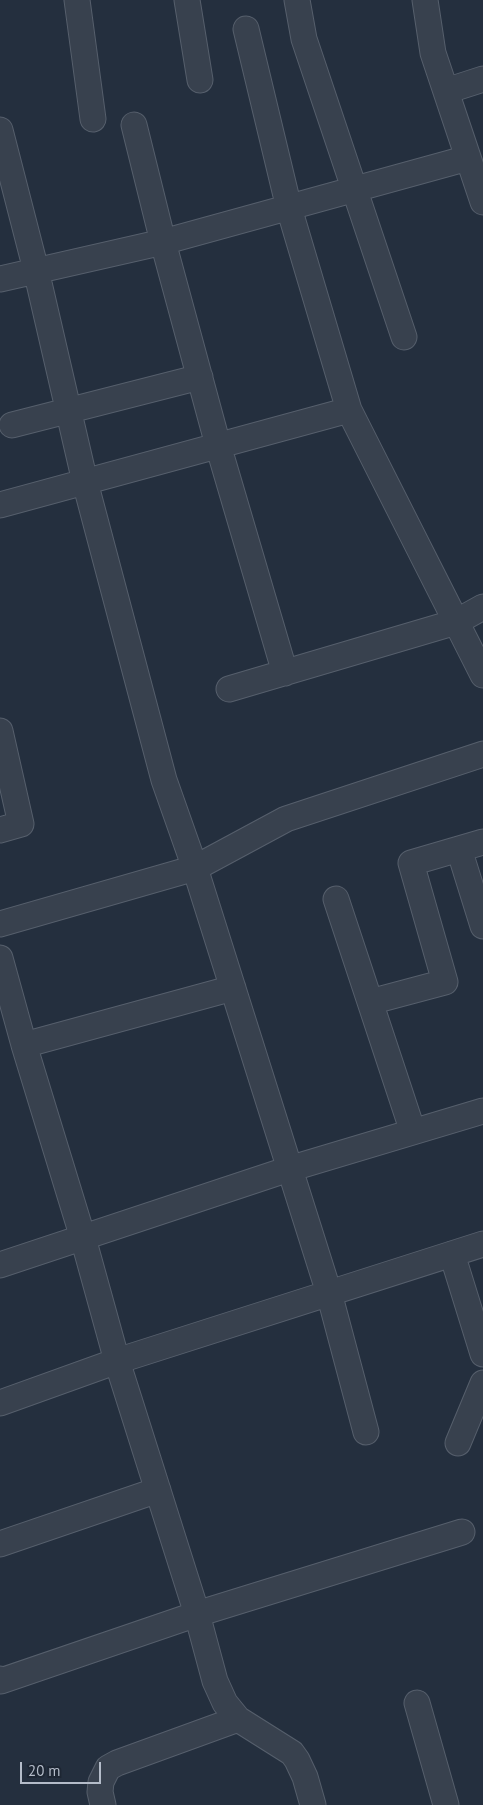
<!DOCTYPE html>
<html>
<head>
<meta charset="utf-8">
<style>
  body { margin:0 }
  #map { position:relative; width:483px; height:1805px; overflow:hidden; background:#242f3e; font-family:"PT Sans",sans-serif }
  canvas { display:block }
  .scale { position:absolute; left:20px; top:1762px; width:81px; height:22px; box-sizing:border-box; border:2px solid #b4bcc9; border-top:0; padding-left:6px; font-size:15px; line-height:18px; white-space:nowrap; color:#b4bcc9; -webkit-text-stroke:4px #1d2633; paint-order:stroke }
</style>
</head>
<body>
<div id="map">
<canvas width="483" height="1805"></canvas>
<div class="scale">20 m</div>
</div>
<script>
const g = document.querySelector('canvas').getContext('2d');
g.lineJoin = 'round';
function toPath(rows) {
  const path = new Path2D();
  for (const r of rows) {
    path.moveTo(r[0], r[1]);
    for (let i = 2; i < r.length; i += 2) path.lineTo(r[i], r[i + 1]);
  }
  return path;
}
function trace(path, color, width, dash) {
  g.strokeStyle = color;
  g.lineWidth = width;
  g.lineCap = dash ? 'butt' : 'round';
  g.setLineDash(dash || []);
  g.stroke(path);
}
const street = toPath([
  [77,0,93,119],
  [187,0,200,80],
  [297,0,304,39,404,337],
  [425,0,433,53,483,202],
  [246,29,289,208,349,410,483,675],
  [446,91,483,79],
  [134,125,163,242,218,445,285,673],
  [0,130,36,270,85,482,164,780,195,868,329,1293,366,1432],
  [0,279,163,242,468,158],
  [12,425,200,377],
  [0,505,349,410],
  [229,689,456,622,483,607],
  [0,731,21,824,0,830],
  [459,849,483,926],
  [336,899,413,1132],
  [0,924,195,868,286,819,483,754],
  [0,958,24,1045,83,1238,117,1361,197,1614,215,1681,225,1703,238,1719,292,1753,297,1760,305,1777,313,1805],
  [370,1002,445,982,411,863,483,842],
  [24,1045,233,988],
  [452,1254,483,1354],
  [0,1265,289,1169,483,1111],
  [0,1403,117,1361,483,1244],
  [458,1443,483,1383],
  [0,1544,158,1490],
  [0,1679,1,1681,197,1614,462,1532],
  [417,1703,446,1805],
  [103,1805,100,1792,101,1782,108,1768,117,1763,238,1719]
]);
trace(street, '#565f6c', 27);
trace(street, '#38414e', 25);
</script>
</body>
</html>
